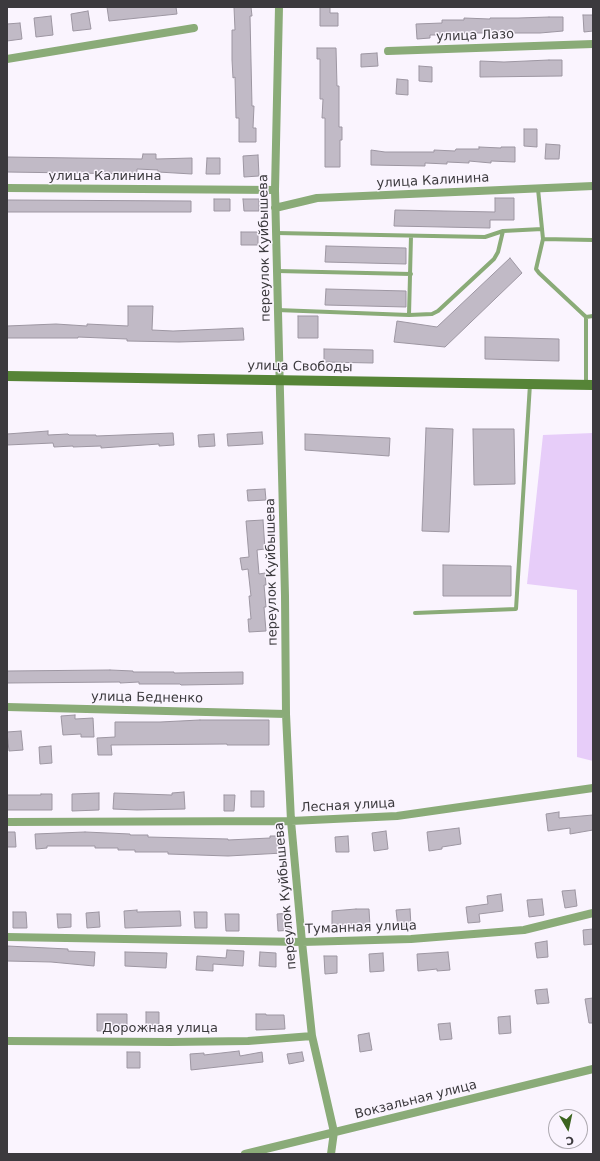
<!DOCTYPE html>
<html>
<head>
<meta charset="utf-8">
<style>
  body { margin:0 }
  #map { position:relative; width:600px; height:1161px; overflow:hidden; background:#faf4fe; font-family:"DejaVu Sans",sans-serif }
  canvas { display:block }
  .frame { position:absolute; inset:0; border:8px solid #3c3a3e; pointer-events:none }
  .north { position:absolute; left:548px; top:1109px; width:40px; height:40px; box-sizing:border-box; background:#faf4fe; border:1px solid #aeaab1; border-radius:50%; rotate:171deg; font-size:11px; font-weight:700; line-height:16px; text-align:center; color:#3c3a3e }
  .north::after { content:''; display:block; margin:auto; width:14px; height:18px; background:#3c641f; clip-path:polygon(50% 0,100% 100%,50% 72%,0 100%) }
</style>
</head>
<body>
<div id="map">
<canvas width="600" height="1161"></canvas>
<div class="frame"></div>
<div class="north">С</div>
</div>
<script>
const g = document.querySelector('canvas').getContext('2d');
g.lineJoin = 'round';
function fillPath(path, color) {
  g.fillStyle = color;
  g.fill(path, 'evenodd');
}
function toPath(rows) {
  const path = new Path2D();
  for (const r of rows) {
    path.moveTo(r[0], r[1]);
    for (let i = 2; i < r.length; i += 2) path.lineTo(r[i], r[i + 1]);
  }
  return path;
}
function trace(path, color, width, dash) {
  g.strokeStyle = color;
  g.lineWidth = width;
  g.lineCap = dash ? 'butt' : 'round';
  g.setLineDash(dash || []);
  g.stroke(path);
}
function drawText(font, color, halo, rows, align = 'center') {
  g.font = font + ' "DejaVu Sans",sans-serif';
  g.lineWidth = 3;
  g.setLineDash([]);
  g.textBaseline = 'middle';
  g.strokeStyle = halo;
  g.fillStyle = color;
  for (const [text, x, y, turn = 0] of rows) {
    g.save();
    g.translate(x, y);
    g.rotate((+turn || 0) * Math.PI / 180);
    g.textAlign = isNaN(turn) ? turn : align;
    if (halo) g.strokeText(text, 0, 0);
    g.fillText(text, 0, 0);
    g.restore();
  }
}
fillPath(toPath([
  [593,433,593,761,577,757,577,590,527,584,543,435]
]), '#e7cdf9');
const building = toPath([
  [107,7,176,7,177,14,109,21,107,7],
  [234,7,251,7,252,16,250,16,252,106,254,106,253,128,256,128,256,142,239,142,239,118,236,118,235,77,233,78,232,60,232,30,235,30,234,7],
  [320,7,330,7,330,13,338,13,338,26,320,26,320,7],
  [88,11,91,29,73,31,71,14,88,11],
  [583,15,593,15,593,31,584,32,583,15],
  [51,16,53,35,36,37,34,18,51,16],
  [549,17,563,17,563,31,540,33,454,33,454,35,430,35,430,38,417,39,416,24,442,23,442,20,464,20,464,18,490,19,490,18,518,18,549,17],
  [20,23,22,39,7,41,7,24,20,23],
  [317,48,336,48,337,86,339,86,339,127,342,127,342,140,340,140,340,167,325,167,325,118,322,118,323,99,320,99,320,59,317,59,317,48],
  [377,53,378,66,361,67,361,54,377,53],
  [549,60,562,60,562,76,480,77,480,61,504,62,549,60],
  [419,66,432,67,432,82,419,81,419,66],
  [397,79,408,80,408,95,396,94,397,79],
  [524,129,537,129,537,147,524,146,524,129],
  [546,144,560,145,559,159,545,159,546,144],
  [479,147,501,148,501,147,515,147,515,162,491,161,491,163,469,161,469,163,447,162,447,164,425,163,425,166,371,165,371,150,385,152,434,152,434,150,455,151,456,149,479,149,479,147],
  [143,154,156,154,156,159,192,158,192,174,158,172,158,170,137,169,137,174,7,172,7,157,142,159,143,154],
  [258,155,259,176,244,177,243,156,258,155],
  [207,158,220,158,220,174,206,174,207,158],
  [495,198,514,198,514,220,490,220,490,228,394,226,395,210,495,212,495,198],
  [214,199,230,199,230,211,214,211,214,199],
  [243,199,259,199,259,211,244,211,243,199],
  [7,200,191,201,191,212,7,212,7,200],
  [241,232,258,232,258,245,241,245,241,232],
  [326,246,406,248,406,264,325,262,326,246],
  [510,258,522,273,445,347,394,342,397,321,437,327,510,258],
  [326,289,406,291,406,307,325,305,326,289],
  [128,306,153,306,152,330,173,331,243,328,244,340,179,342,127,341,127,339,78,337,78,338,7,338,7,326,56,324,87,326,87,324,128,326,128,306],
  [298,316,318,316,318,338,298,338,298,316],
  [485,337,559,339,559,361,485,359,485,337],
  [324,349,373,350,373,363,324,362,324,349],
  [426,428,453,429,449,532,422,531,426,428],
  [473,429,514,429,515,484,474,485,473,429],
  [48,431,48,435,68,434,69,435,96,435,96,436,173,433,174,445,159,446,159,444,101,448,101,446,73,447,73,446,54,447,53,443,7,445,7,434,48,431],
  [262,432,263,444,228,446,227,434,262,432],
  [214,434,215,446,199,447,198,435,214,434],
  [305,434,390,438,389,456,305,450,305,434],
  [265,489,266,500,248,501,247,490,265,489],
  [263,520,265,549,257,550,259,574,265,573,266,585,264,585,266,607,264,607,266,631,249,632,248,619,251,619,249,596,251,596,248,569,242,570,240,558,249,557,246,521,263,520],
  [443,565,511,566,511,596,443,596,443,565],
  [110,670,133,671,133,672,174,672,174,673,243,672,243,684,181,685,180,684,139,684,139,682,120,683,120,682,7,683,7,671,110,670],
  [75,715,75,719,93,718,94,737,81,737,81,734,63,735,61,716,75,715],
  [200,720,269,720,269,745,227,745,227,744,111,745,112,755,98,755,97,738,115,737,115,722,160,722,200,720],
  [21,731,23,750,9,751,7,732,21,731],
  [51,746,52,763,40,764,39,747,51,746],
  [251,791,264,791,264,807,251,807,251,791],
  [184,792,185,809,137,810,113,809,114,793,172,795,172,793,184,792],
  [99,793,99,810,72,811,72,794,99,793],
  [41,794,52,794,52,810,7,810,7,795,41,795,41,794],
  [224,795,235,795,234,811,224,811,224,795],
  [559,812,559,818,593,815,593,830,570,834,570,828,548,831,546,814,559,812],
  [459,828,461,844,442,847,442,849,429,851,427,832,459,828],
  [386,831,388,849,374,851,372,833,386,831],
  [7,832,15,832,16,847,7,847,7,832],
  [85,832,130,834,130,835,148,835,148,837,228,839,228,840,270,838,270,836,282,836,283,853,228,856,168,854,168,852,135,852,135,850,118,850,118,848,95,848,95,846,47,846,47,848,36,849,35,834,85,832],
  [348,836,349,852,336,852,335,837,348,836],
  [575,890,577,906,565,908,562,891,575,890],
  [501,894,503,911,479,914,480,922,468,923,466,907,488,904,487,896,501,894],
  [542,899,544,915,529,917,527,900,542,899],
  [356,909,369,909,370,926,332,928,332,911,356,909],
  [410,909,411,926,398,927,396,910,410,909],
  [137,910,137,912,180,911,181,926,125,928,124,911,137,910],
  [13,912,26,912,27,928,13,928,13,912],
  [99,912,100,927,87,928,86,913,99,912],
  [194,912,207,912,207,928,195,928,194,912],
  [290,913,292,930,278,931,277,914,290,913],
  [57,914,71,914,71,927,58,928,57,914],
  [225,914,239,914,239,931,226,931,225,914],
  [593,929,593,944,584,945,583,930,593,929],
  [547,941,548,957,537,958,535,943,547,941],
  [7,946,68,949,68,951,95,952,94,966,51,962,7,961,7,946],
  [227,950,244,951,243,966,213,964,213,971,196,970,197,956,226,958,227,950],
  [125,952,167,953,166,968,125,966,125,952],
  [260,952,276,953,276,967,259,966,260,952],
  [448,952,450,970,437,971,437,969,418,971,417,954,448,952],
  [383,953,384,971,370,972,369,954,383,953],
  [324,956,337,956,337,973,325,974,324,956],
  [547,989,549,1003,537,1004,535,990,547,989],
  [593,998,593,1023,589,1023,585,999,593,998],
  [146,1012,159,1012,159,1030,146,1030,146,1012],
  [97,1014,127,1014,127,1030,97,1031,97,1014],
  [256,1014,266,1014,266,1015,284,1015,285,1029,256,1030,256,1014],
  [510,1016,511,1033,499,1034,498,1017,510,1016],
  [450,1023,452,1039,440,1040,438,1024,450,1023],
  [369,1033,372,1050,360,1052,358,1035,369,1033],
  [239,1051,240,1056,262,1052,263,1062,191,1070,190,1054,204,1053,204,1055,239,1051],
  [127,1052,140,1052,140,1068,127,1068,127,1052],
  [302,1052,304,1061,289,1064,287,1054,302,1052]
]);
fillPath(building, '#c1bac6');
trace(building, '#9d96a2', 1);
trace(toPath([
  [538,189,543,239,536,269,539,273,586,317],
  [276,233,485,237,503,231,542,229],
  [543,239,593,240],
  [277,271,411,274],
  [277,310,409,315,432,314,438,311,494,259,498,252,503,231],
  [409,315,411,236],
  [586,385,586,317,593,316],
  [415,613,516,609,530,384]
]), '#8aab78', 4);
trace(toPath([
  [279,7,275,190,285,596,286,714,291,821,302,942,312,1036,334,1132,331,1154],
  [388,51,593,44],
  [7,59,194,28],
  [7,188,275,190],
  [275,208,317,198,593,186],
  [7,707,286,714],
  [7,822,291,821,397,816,593,788],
  [7,937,302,942,411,939,524,930,593,913],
  [7,1041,171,1042,248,1041,312,1036],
  [245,1154,593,1069]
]), '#8aab78', 8);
trace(toPath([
  [7,376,593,385]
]), '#568437', 10);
drawText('13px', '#3c3a3e', '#faf4fe', [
  ["улица Лазо",475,36,-2],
  ["улица Калинина",105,177],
  ["улица Калинина",433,181,-3],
  ["переулок Куйбышева",265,248,-91],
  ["улица Свободы",300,367,1],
  ["переулок Куйбышева",272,572,-91],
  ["улица Бедненко",147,698,1],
  ["Лесная улица",348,806,-3],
  ["переулок Куйбышева",286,896,-95],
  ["Туманная улица",361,928,-2],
  ["Дорожная улица",160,1029],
  ["Вокзальная улица",416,1100,-14]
]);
</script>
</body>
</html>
